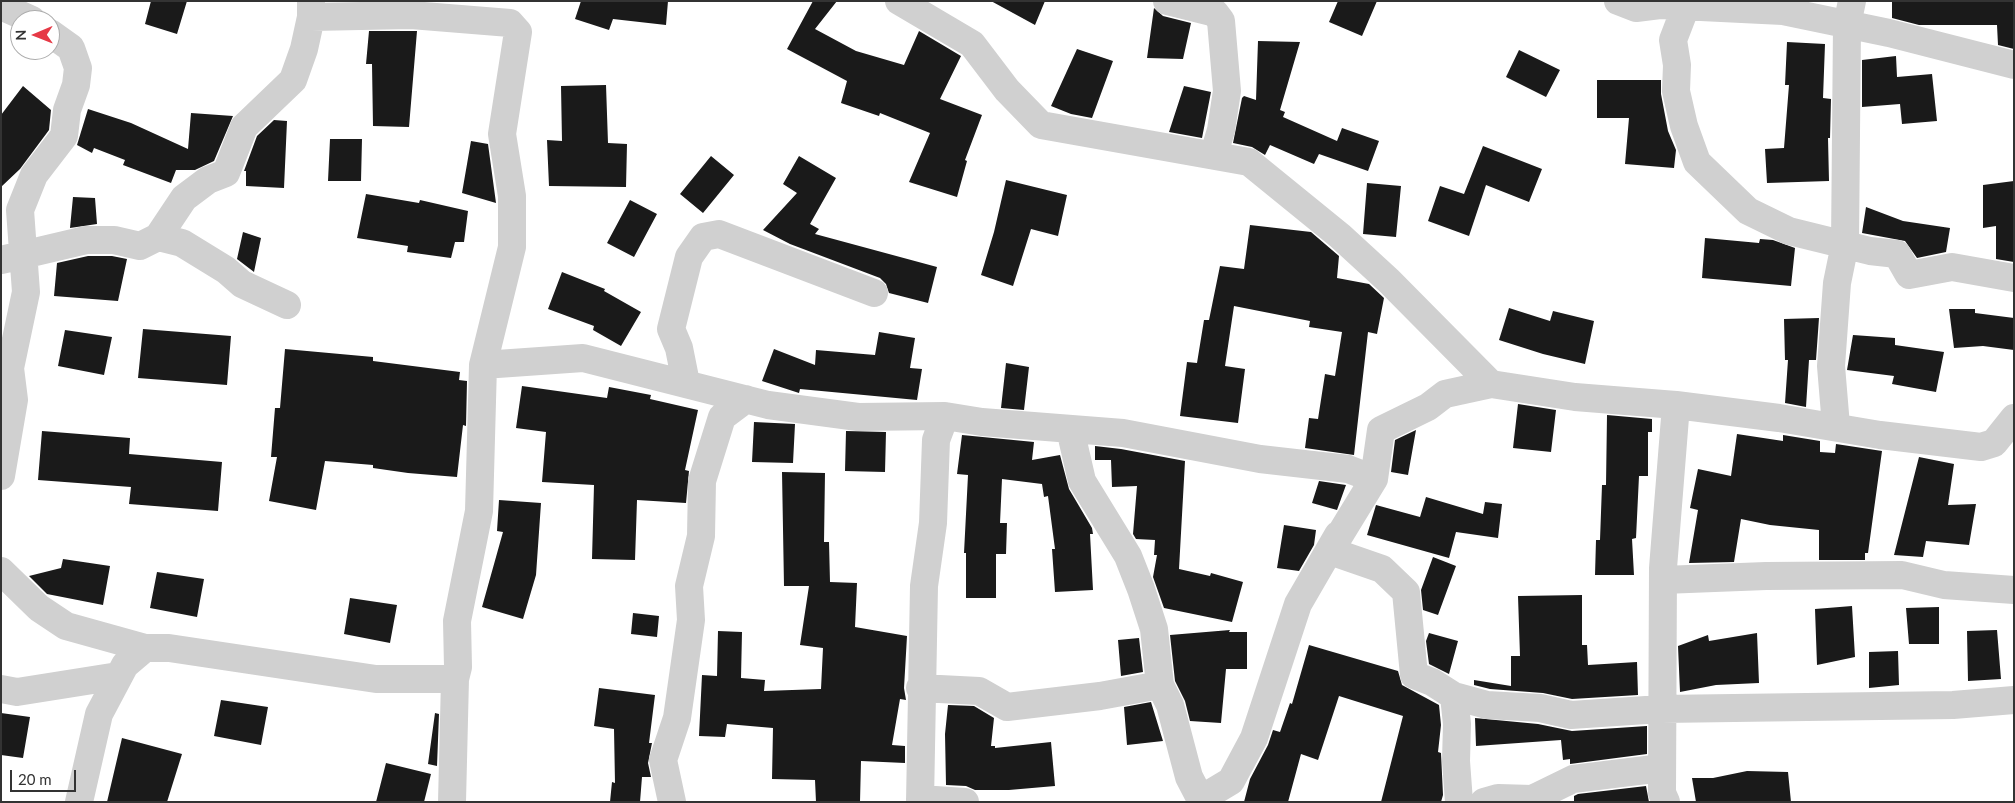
<!DOCTYPE html>
<html>
<head>
<meta charset="utf-8">
<style>
  body { margin:0 }
  #map { position:relative; width:2015px; height:803px; overflow:hidden; background:#fff; font-family:Lato,sans-serif }
  canvas { display:block }
  .frame { position:absolute; inset:0; border:2px solid #333; pointer-events:none }
  .north { position:absolute; left:10px; top:10px; width:50px; height:50px; box-sizing:border-box; background:#fff; border:1px solid #adadad; border-radius:50%; rotate:269deg; font-size:14px; font-weight:700; line-height:20px; text-align:center; color:#333 }
  .north::after { content:''; display:block; margin:auto; width:18px; height:22px; background:#e63946; clip-path:polygon(50% 0,100% 100%,50% 72%,0 100%) }
  .scale { position:absolute; left:10px; top:770px; width:66px; height:22px; box-sizing:border-box; border:2px solid #333; border-top:0; padding-left:6px; font-size:15px; line-height:18px; white-space:nowrap; color:#333; -webkit-text-stroke:4px #fff; paint-order:stroke }
</style>
</head>
<body>
<div id="map">
<canvas width="2015" height="803"></canvas>
<div class="frame"></div>
<div class="north">N</div>
<div class="scale">20 m</div>
</div>
<script>
const g = document.querySelector('canvas').getContext('2d');
g.lineJoin = 'round';
function fillPath(path, color) {
  g.fillStyle = color;
  g.fill(path, 'evenodd');
}
function toPath(rows) {
  const path = new Path2D();
  for (const r of rows) {
    path.moveTo(r[0], r[1]);
    for (let i = 2; i < r.length; i += 2) path.lineTo(r[i], r[i + 1]);
  }
  return path;
}
function trace(path, color, width, dash) {
  g.strokeStyle = color;
  g.lineWidth = width;
  g.lineCap = dash ? 'butt' : 'round';
  g.setLineDash(dash || []);
  g.stroke(path);
}
fillPath(toPath([
  [151,1,187,1,177,34,145,24],
  [581,1,668,1,666,25,613,19,609,30,575,19],
  [813,1,837,1,815,29,856,51,904,65,919,31,961,56,940,99,982,115,965,160,967,161,957,197,909,182,930,133,880,113,879,116,841,103,847,81,787,49],
  [991,1,1045,1,1035,25],
  [1338,1,1377,1,1362,36,1329,22],
  [1892,1,2014,1,2014,49,1998,45,1997,25,1919,25,1892,18],
  [1154,8,1163,16,1191,23,1183,59,1147,58],
  [369,31,417,31,409,127,373,126,372,64,366,64],
  [1258,41,1300,42,1280,110,1285,112,1283,117,1337,141,1342,128,1379,141,1368,171,1319,154,1314,164,1270,145,1265,155,1252,147,1233,143,1242,98,1244,96,1256,100],
  [1787,42,1825,44,1823,98,1831,99,1830,138,1828,138,1829,181,1767,183,1765,149,1784,148,1789,85,1785,85],
  [1077,49,1113,61,1092,118,1071,114,1051,106],
  [1519,50,1560,70,1546,97,1506,77],
  [1896,56,1897,77,1932,74,1937,121,1902,124,1900,104,1862,107,1862,60],
  [1597,80,1661,80,1661,94,1668,131,1676,150,1674,168,1625,164,1629,118,1597,118],
  [606,85,608,143,627,144,626,187,549,186,547,140,562,141,561,86],
  [23,86,51,110,49,130,20,169,1,187,1,115],
  [1184,86,1211,92,1202,138,1169,132],
  [88,109,131,123,188,149,191,113,233,116,214,161,195,170,176,170,171,183,123,165,125,160,94,148,92,153,77,145],
  [274,120,287,121,284,188,246,186,246,171,244,171,257,136],
  [330,139,362,139,361,181,328,181],
  [471,141,488,144,496,203,462,193],
  [1483,146,1542,169,1529,202,1486,185,1469,236,1428,221,1440,186,1464,194],
  [711,156,734,175,703,213,680,194],
  [799,156,836,178,810,224,819,229,815,234,937,267,928,303,889,293,886,284,880,278,790,244,763,230,797,193,783,184],
  [1006,180,1067,195,1058,236,1031,229,1013,286,981,275,994,232],
  [2014,181,2014,262,1996,259,1996,226,1983,228,1983,185],
  [1367,183,1401,186,1396,237,1363,234],
  [366,194,419,203,420,200,468,211,464,242,455,242,451,258,407,252,408,246,357,238],
  [73,197,95,198,97,224,70,228],
  [630,200,657,214,634,257,607,243],
  [1866,207,1903,221,1950,228,1946,252,1917,258,1905,241,1862,233],
  [1250,225,1311,232,1339,256,1337,278,1369,284,1384,298,1377,334,1368,332,1354,455,1305,448,1309,418,1318,419,1325,374,1335,376,1342,332,1309,327,1310,321,1234,306,1225,366,1245,369,1238,423,1180,416,1187,362,1197,363,1204,320,1209,320,1220,266,1244,269],
  [243,232,261,238,254,272,237,259],
  [1705,238,1759,243,1760,239,1773,240,1795,248,1791,286,1702,278],
  [88,256,112,256,127,259,118,301,54,296,57,263],
  [562,272,605,289,604,291,641,312,621,346,593,330,594,326,548,309],
  [1509,308,1550,321,1553,311,1594,321,1585,364,1543,354,1499,340],
  [1949,309,1975,309,1975,313,2014,318,2014,350,1983,346,1954,348],
  [1819,318,1816,360,1809,360,1806,407,1785,403,1788,360,1785,360,1784,319],
  [143,329,231,336,227,385,138,378],
  [65,330,112,337,104,375,58,366],
  [879,332,915,338,910,368,922,369,917,400,800,389,799,393,762,381,774,349,815,365,816,350,875,355],
  [1853,335,1895,338,1895,345,1944,352,1936,392,1892,384,1894,376,1847,370],
  [285,349,373,357,373,361,460,372,459,380,467,381,466,426,463,425,457,477,408,473,373,468,373,465,325,461,316,510,269,501,277,457,271,457,275,408,280,408],
  [1006,363,1029,367,1024,410,1001,408],
  [522,386,607,398,609,387,651,395,650,399,698,410,685,470,689,471,686,503,637,500,635,560,592,559,594,485,542,482,546,432,516,428],
  [1518,404,1556,410,1551,452,1513,448],
  [1607,415,1652,419,1652,432,1648,432,1648,476,1639,476,1636,538,1632,539,1634,575,1595,575,1596,540,1600,540,1602,485,1606,485],
  [754,422,795,424,793,463,752,462],
  [1416,430,1408,475,1391,472,1395,440],
  [42,431,130,438,129,454,222,462,218,511,129,504,131,487,38,480],
  [846,431,886,432,885,472,845,471],
  [1737,434,1783,441,1783,435,1820,441,1820,452,1835,453,1836,444,1882,451,1868,553,1865,553,1865,560,1819,560,1819,530,1770,525,1741,519,1734,562,1689,563,1698,510,1690,508,1698,469,1731,476],
  [962,435,1034,442,1032,460,1060,455,1069,489,1092,528,1093,534,1090,534,1093,590,1055,592,1052,549,1055,549,1048,496,1044,497,1042,484,1002,479,1000,523,1007,523,1006,554,996,554,996,598,966,598,966,553,964,553,968,475,957,474],
  [1095,446,1121,449,1185,461,1179,569,1210,576,1211,573,1243,582,1232,622,1164,608,1153,577,1157,555,1154,555,1155,540,1136,539,1133,534,1137,486,1112,487,1111,460,1095,460],
  [1919,457,1954,464,1948,505,1976,504,1969,545,1926,541,1923,557,1894,555],
  [782,472,825,473,824,542,829,542,830,582,857,583,855,627,907,636,904,688,906,700,900,699,892,745,905,746,905,763,861,761,860,802,816,802,815,780,772,779,773,728,727,724,725,737,699,736,702,675,717,676,718,631,742,632,741,678,765,680,764,691,821,689,823,648,800,645,809,586,784,586],
  [1319,481,1346,485,1337,510,1312,503],
  [1426,497,1483,514,1485,502,1502,504,1498,538,1456,532,1449,558,1367,535,1376,505,1420,517],
  [499,500,541,503,536,575,523,619,482,607,503,532,497,531],
  [1284,525,1316,530,1314,545,1299,571,1277,568],
  [1433,557,1456,566,1438,615,1423,610,1421,590],
  [63,559,110,566,103,605,47,594,29,576,61,568],
  [157,572,204,579,197,617,150,608],
  [1582,595,1582,645,1587,645,1588,665,1637,662,1638,695,1572,699,1543,693,1490,689,1474,685,1474,680,1511,686,1511,656,1520,656,1518,596],
  [350,598,397,605,390,643,344,634],
  [1852,606,1855,657,1817,665,1815,609],
  [1939,607,1939,644,1909,644,1906,608],
  [633,613,659,616,657,637,631,634],
  [1230,630,1229,632,1247,632,1247,669,1226,669,1221,723,1190,721,1185,701,1175,681,1170,635],
  [1997,630,2001,679,1968,681,1967,631],
  [1429,633,1458,641,1449,674,1429,664,1426,641],
  [1757,633,1759,683,1716,685,1680,692,1678,646,1708,635,1709,641],
  [1139,638,1143,672,1121,676,1118,640],
  [1309,645,1398,671,1402,685,1439,705,1441,725,1438,752,1441,753,1443,795,1441,802,1381,802,1403,716,1339,696,1318,760,1301,754,1288,802,1244,802,1250,779,1268,745,1273,730,1280,732,1290,703,1292,704],
  [1898,651,1899,685,1869,688,1869,652],
  [599,688,655,695,649,743,652,743,648,763,651,777,642,777,640,802,610,802,612,782,615,783,614,729,594,726],
  [221,700,268,707,261,745,214,736],
  [1151,702,1163,741,1127,745,1124,707],
  [948,705,974,706,994,718,991,746,995,746,995,748,1051,742,1055,786,1009,790,975,790,966,786,946,785,945,734],
  [1,713,30,717,23,758,1,755],
  [435,713,439,714,437,766,428,764],
  [1475,718,1538,724,1572,731,1647,726,1647,754,1570,764,1570,759,1563,760,1561,740,1476,746],
  [122,738,182,754,167,802,107,802],
  [386,763,431,774,424,802,376,802],
  [1747,771,1788,772,1791,802,1696,802,1692,778,1713,778],
  [1646,786,1649,802,1574,802,1574,796,1578,794]
]), '#1a1a1a');
trace(toPath([
  [899,1,972,44,1007,90,1041,125,1249,162,1340,236,1389,281,1491,384],
  [1167,1,1215,13,1221,21,1227,91,1221,130,1214,154],
  [1618,1,1636,8,1660,5,1783,11,1889,33,2014,65],
  [1688,1,1673,40,1677,65,1676,91,1684,126,1697,162,1748,211,1789,231,1870,251,1897,254,1909,275,1952,267,2014,278],
  [1,6,32,20],
  [311,17,411,15,510,23,518,32,502,134,512,196,512,247,483,365,479,511,457,621,458,667,455,679],
  [158,237,182,243,226,270,242,284,287,305],
  [1,260,86,240,114,240,140,246,158,237,184,198,208,180,226,173,244,127,293,80,304,49,311,17,311,1],
  [483,365,583,358,768,405,858,417,945,416,982,422,1123,433,1260,459,1348,469,1374,479],
  [686,383,679,348,671,329,689,257,703,237,719,234,874,293],
  [1836,426,1831,366,1837,283,1845,244,1847,25,1852,1],
  [1070,429,1082,481,1128,556,1141,589,1154,629,1160,685,1170,705,1189,777,1202,802],
  [1,476,14,400,10,368,26,292,20,210,34,175,64,136,67,110,76,85,78,68,71,48,50,33],
  [1,571,39,608,66,626,145,648,169,648,376,679,455,679,452,802],
  [1663,580,1766,576,1902,575,1944,585,2014,590],
  [920,688,979,691,1007,707,1100,696,1160,685],
  [1,689,17,692,118,676],
  [1454,696,1487,705,1540,708,1571,715,1661,709,1953,705,2014,700],
  [920,799,965,802],
  [1201,799,1231,781,1254,738,1298,604,1338,535],
  [79,802,99,714,125,665,145,648],
  [672,802,663,760,677,718,691,620,689,586,701,536,702,481,722,417,746,399],
  [920,802,924,586,933,523,936,440,945,416],
  [1459,802,1456,761,1457,724,1454,696,1432,682,1414,675,1406,592,1382,569,1330,551,1374,479,1381,430,1428,407,1445,394,1491,384,1575,397,1676,405,1779,418,1880,435,1981,447,1994,443,2014,418],
  [1484,802,1498,798,1532,799,1573,779,1662,768],
  [1666,802,1662,793,1663,568,1676,405]
]), '#d0d0d0', 28);
</script>
</body>
</html>
